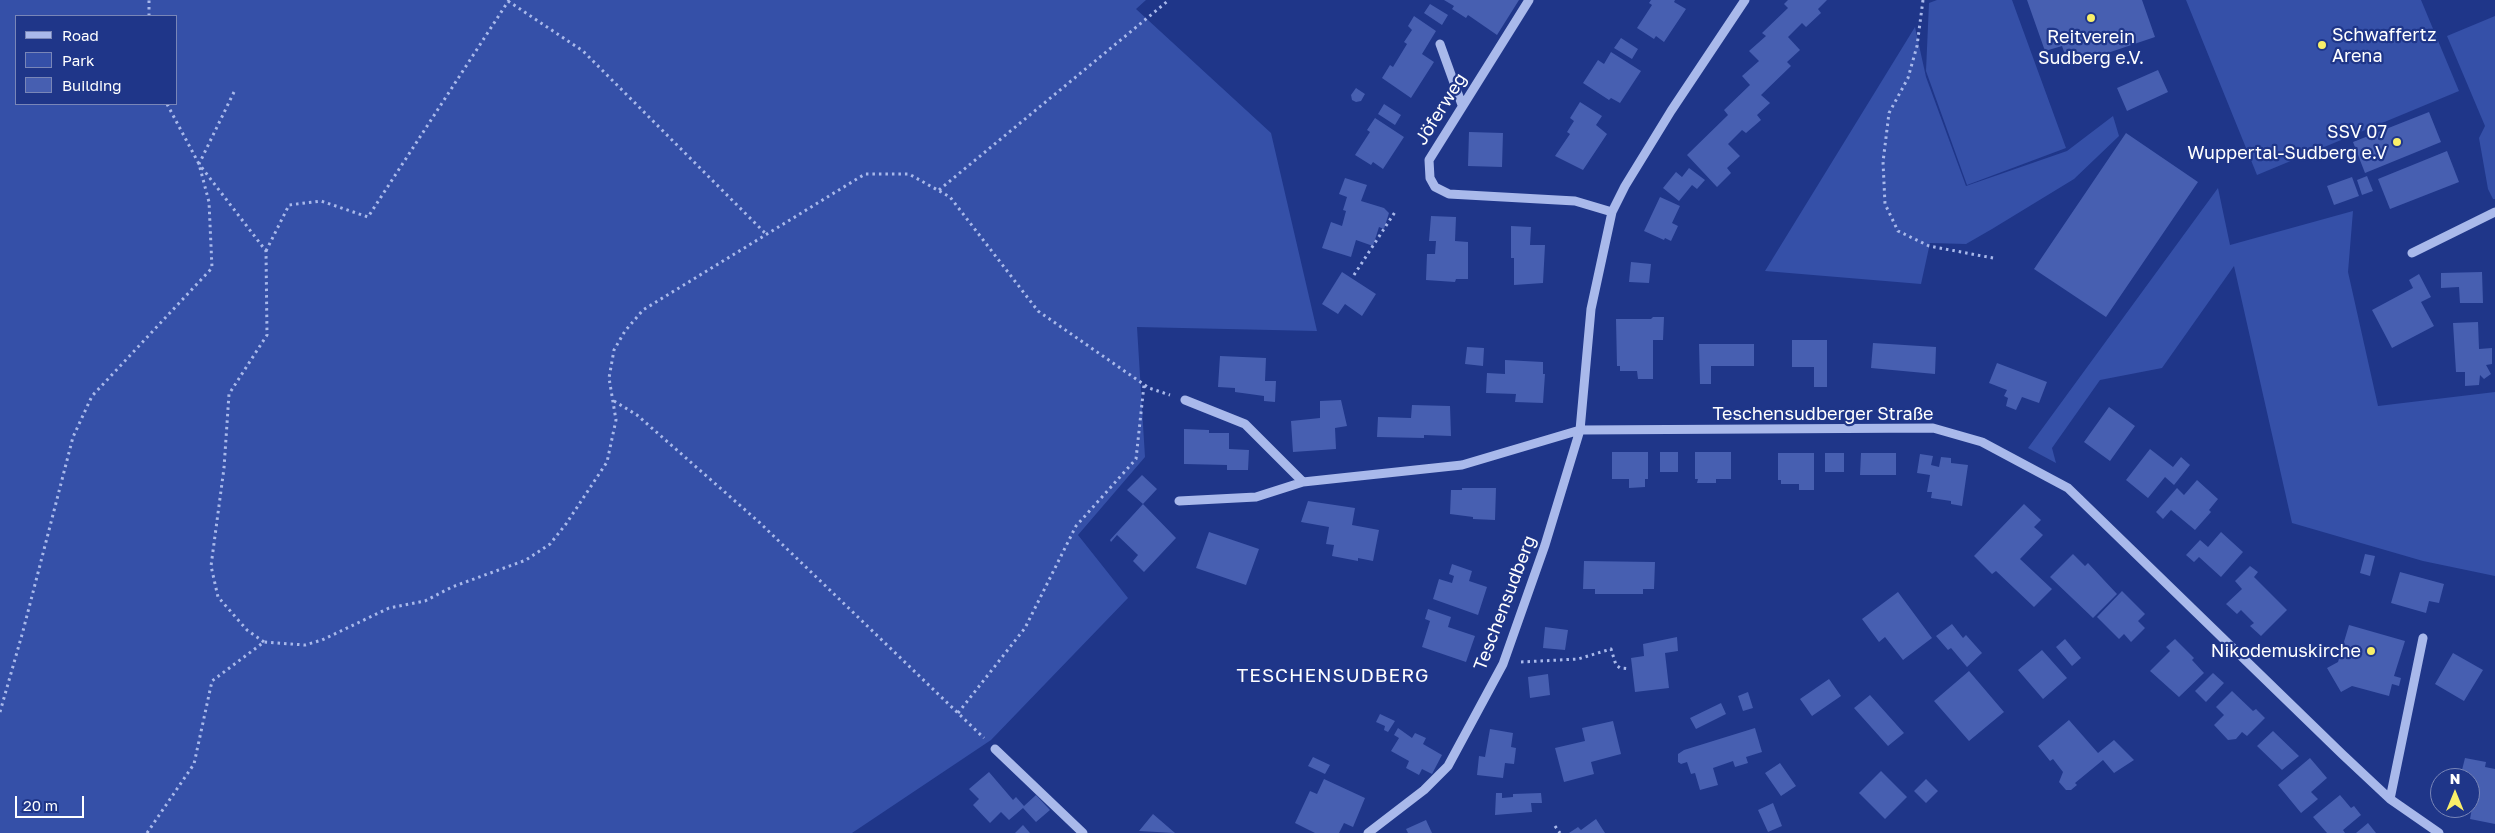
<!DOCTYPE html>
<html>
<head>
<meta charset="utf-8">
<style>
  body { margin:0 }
  #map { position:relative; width:2495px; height:833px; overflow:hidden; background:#1f3689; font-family:"Golos Text",sans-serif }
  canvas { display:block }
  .legend { position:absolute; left:15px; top:15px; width:162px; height:90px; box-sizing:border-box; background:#1f3689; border:1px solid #7986b8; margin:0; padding:6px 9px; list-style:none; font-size:15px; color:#fff }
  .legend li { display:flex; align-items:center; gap:10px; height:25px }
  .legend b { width:25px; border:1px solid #7986b8 }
  .north { position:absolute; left:2430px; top:768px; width:50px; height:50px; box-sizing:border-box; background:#1f3689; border:1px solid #7986b8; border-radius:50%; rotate:0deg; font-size:14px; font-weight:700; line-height:20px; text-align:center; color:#fff }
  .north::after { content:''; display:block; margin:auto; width:18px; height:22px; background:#f9ef69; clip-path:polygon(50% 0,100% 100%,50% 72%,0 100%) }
  .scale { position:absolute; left:15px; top:796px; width:69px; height:22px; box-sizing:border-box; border:2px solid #fff; border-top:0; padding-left:6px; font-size:15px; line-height:18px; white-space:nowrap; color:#fff; -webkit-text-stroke:4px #1f3689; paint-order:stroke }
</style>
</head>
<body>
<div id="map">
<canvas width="2495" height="833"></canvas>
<ul class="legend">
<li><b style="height:6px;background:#a9b9eb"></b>Road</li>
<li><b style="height:14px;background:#3550a8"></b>Park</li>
<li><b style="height:14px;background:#475fb1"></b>Building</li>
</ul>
<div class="north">N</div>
<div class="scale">20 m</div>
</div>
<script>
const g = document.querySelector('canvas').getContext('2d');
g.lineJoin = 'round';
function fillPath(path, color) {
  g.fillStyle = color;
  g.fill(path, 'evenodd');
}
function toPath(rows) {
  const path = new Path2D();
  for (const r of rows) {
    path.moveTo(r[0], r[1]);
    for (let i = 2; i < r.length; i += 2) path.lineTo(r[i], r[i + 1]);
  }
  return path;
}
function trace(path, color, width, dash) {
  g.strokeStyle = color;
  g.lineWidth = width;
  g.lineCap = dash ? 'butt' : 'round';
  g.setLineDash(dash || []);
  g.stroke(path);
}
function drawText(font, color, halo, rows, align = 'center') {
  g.font = font + ' "Golos Text",sans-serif';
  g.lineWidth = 4.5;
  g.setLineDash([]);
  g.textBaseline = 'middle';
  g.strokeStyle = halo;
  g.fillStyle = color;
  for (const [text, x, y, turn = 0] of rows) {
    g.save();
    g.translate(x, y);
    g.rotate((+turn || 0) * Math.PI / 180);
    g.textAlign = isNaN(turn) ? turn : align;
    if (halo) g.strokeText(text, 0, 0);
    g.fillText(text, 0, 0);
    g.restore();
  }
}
fillPath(toPath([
  [0,0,1146,0,1136,9,1271,133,1317,331,1137,327,1145,457,1078,535,1128,598,991,740,852,833,0,833],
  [16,16,176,16,176,104,16,104],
  [1937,0,2012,0,2066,148,1967,185,1926,71,1929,3],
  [2186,0,2421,0,2459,91,2257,175],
  [2495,16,2495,199,2493,199,2488,189,2479,138,2485,126,2447,36],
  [1915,27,1926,77,1966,186,2067,151,2113,116,2119,136,2074,179,1992,229,1966,244,1930,243,1921,284,1765,271],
  [2218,188,2230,245,2353,211,2348,272,2378,406,2495,392,2495,576,2423,561,2292,523,2234,266,2162,368,2100,380,2052,448,2056,463,2028,448]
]), '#3550a8');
fillPath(toPath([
  [1444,0,1519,0,1497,35,1468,15,1466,18,1452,9,1454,6],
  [1651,0,1675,0,1674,2,1686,9,1664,42,1656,36,1654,39,1637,28,1652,5,1649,3],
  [1788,0,1827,0,1818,9,1821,13,1806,27,1802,23,1788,37,1800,50,1787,62,1791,66,1761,95,1770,103,1757,115,1761,120,1746,133,1742,130,1728,144,1740,156,1727,168,1731,173,1717,187,1687,155,1728,115,1724,110,1750,85,1742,76,1759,61,1749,51,1766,36,1762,33,1788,8,1784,4],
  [2027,0,2142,0,2155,37,2069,66,2062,46,2045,51],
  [1430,4,1448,15,1442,25,1424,13],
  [1414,16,1436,31,1422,54,1434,62,1411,98,1382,78,1390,65,1393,67,1407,44,1404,42,1412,30,1408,26],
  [1621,38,1638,49,1632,59,1614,48],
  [1611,52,1641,71,1620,103,1611,98,1609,100,1583,83,1598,60,1604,64],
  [2158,70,2168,92,2127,111,2117,88],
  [1356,88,1365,94,1361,101,1356,102,1352,100,1351,95],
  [1580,102,1602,116,1596,125,1607,134,1583,170,1555,156,1570,134,1567,132,1574,121,1570,118],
  [1384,104,1401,115,1395,125,1378,114],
  [2429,112,2441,142,2365,173,2353,142],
  [1375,118,1404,137,1383,169,1373,162,1371,165,1355,155,1370,132,1367,130],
  [1469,132,1503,133,1502,167,1468,166],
  [2126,133,2198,182,2106,317,2034,269],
  [2447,151,2459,182,2390,209,2378,179],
  [1689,168,1705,180,1697,189,1692,185,1679,201,1663,188,1676,172,1682,177],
  [2367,176,2373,191,2362,195,2357,180],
  [2352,177,2359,196,2334,205,2327,186],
  [1345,178,1367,185,1361,201,1384,208,1389,213,1384,229,1379,227,1373,246,1356,240,1351,257,1322,248,1331,222,1342,226,1346,211,1343,210,1347,197,1339,194],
  [1660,197,1680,206,1672,223,1678,226,1671,241,1665,238,1664,240,1644,231],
  [1431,216,1456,217,1455,241,1468,242,1468,279,1456,279,1455,282,1426,280,1427,254,1435,254,1436,241,1429,241],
  [1511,226,1531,227,1530,245,1545,245,1543,283,1514,285,1514,258,1511,258],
  [1631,262,1651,264,1649,283,1629,282],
  [1342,272,1376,294,1362,316,1345,304,1338,314,1322,304],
  [2482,272,2483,303,2460,303,2459,287,2441,288,2441,273],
  [2419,274,2431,297,2421,302,2434,326,2392,348,2372,310,2413,288,2409,280],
  [1653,317,1664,317,1663,340,1653,340,1653,379,1638,379,1637,371,1620,371,1620,366,1617,366,1616,319,1651,319],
  [2478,322,2479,349,2492,348,2492,364,2486,365,2491,374,2484,379,2480,375,2479,385,2465,386,2465,372,2456,372,2453,323],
  [1792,340,1827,340,1827,387,1814,387,1814,367,1792,367],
  [1873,343,1936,347,1935,374,1871,368],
  [1699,344,1754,344,1754,366,1711,366,1711,384,1700,384],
  [1467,347,1484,348,1483,366,1465,364],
  [1220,356,1266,358,1265,381,1276,381,1275,402,1264,401,1264,396,1235,392,1235,388,1218,387],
  [1505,360,1543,362,1543,374,1545,374,1543,403,1515,402,1516,394,1486,393,1487,373,1505,374],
  [1997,363,2047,382,2039,403,2022,397,2016,410,2006,406,2008,398,2004,396,2007,390,1989,383],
  [1341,400,1347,426,1335,428,1336,449,1293,452,1291,421,1320,418,1320,401],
  [1412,405,1450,406,1451,436,1424,435,1424,438,1377,437,1378,417,1411,418],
  [2109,407,2135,426,2110,461,2084,442],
  [1184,429,1209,430,1209,433,1229,433,1229,449,1249,450,1248,470,1227,470,1227,465,1184,464],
  [2150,449,2173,467,2181,457,2190,465,2174,485,2165,477,2148,498,2126,480],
  [1612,452,1648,452,1648,479,1645,479,1645,487,1629,488,1629,479,1612,479],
  [1660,452,1678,452,1678,472,1660,472],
  [1695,452,1731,452,1731,479,1716,479,1716,483,1697,483,1698,479,1695,479],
  [1778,453,1814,453,1814,490,1799,490,1799,484,1781,484,1781,480,1778,480],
  [1825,453,1844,453,1844,472,1825,472],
  [1861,453,1896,453,1896,475,1860,475],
  [1920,454,1933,456,1931,465,1939,467,1941,457,1951,458,1951,463,1968,465,1962,506,1951,504,1951,501,1931,498,1932,492,1927,492,1930,475,1917,473],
  [1142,475,1157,489,1143,504,1127,490],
  [2197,480,2218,499,2209,510,2211,512,2195,530,2171,510,2163,519,2156,512,2177,488,2184,495],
  [1462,488,1496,488,1495,520,1473,519,1473,517,1450,514,1451,490,1462,490],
  [1308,501,1355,508,1352,525,1379,530,1373,561,1358,558,1358,561,1332,556,1334,545,1326,544,1329,527,1301,522],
  [1143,504,1176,538,1144,572,1133,561,1138,555,1117,535,1111,542,1110,540],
  [2024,504,2041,520,2034,527,2043,535,2020,559,2052,589,2034,607,1996,571,1992,574,1974,556],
  [1209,532,1259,549,1246,585,1196,568],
  [2221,532,2243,552,2221,577,2199,557,2194,562,2186,555,2200,540,2208,547],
  [2073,554,2085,566,2088,563,2117,594,2093,618,2050,577],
  [2365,554,2375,556,2370,576,2360,573],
  [1584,561,1655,562,1654,589,1643,589,1643,594,1595,594,1595,589,1583,589],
  [1452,564,1472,571,1469,581,1487,587,1478,615,1433,599,1439,579,1452,583,1454,576,1449,574],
  [2250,566,2258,572,2254,577,2287,610,2261,636,2250,626,2254,623,2241,610,2237,614,2226,604,2242,589,2235,581],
  [2400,572,2444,584,2439,603,2429,601,2426,613,2391,603],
  [2122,591,2145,614,2138,621,2145,628,2131,642,2124,634,2119,639,2097,617],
  [1898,592,1932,638,1903,660,1885,637,1879,642,1862,619],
  [1428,609,1451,617,1448,627,1475,636,1466,662,1422,647,1430,621,1425,619],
  [1952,624,1963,638,1966,635,1982,653,1967,667,1951,648,1948,650,1936,636],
  [2349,625,2405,641,2394,676,2401,678,2399,686,2392,684,2389,696,2352,686,2341,692,2327,668,2338,662],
  [1545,627,1568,630,1565,650,1543,648],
  [1677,637,1678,651,1665,653,1669,688,1635,692,1631,658,1644,656,1643,644],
  [2065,639,2081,658,2072,666,2056,647],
  [2175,639,2194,658,2192,660,2204,673,2179,697,2150,671,2170,651,2166,647],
  [2042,650,2067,678,2043,699,2018,670],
  [2453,653,2483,670,2464,701,2435,684],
  [1969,671,2004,712,1969,741,1934,701],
  [2213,673,2224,683,2206,702,2195,691],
  [1548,674,1550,695,1530,698,1528,677],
  [1829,679,1841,696,1812,716,1800,699],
  [2232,691,2253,711,2256,709,2265,718,2247,736,2242,732,2236,739,2228,740,2214,725,2224,715,2216,707],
  [1748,692,1753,708,1743,711,1738,696],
  [1870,695,1904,733,1888,746,1854,708],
  [1721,703,1726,714,1696,729,1690,718],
  [1380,714,1395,721,1388,732,1384,730,1385,726,1376,722],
  [2069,720,2098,753,2114,740,2134,760,2114,773,2103,760,2075,783,2077,785,2071,790,2066,790,2059,782,2063,772,2053,759,2050,761,2038,746],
  [1613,721,1621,754,1591,762,1594,774,1564,782,1555,748,1585,741,1582,728],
  [1398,728,1412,738,1415,733,1426,738,1423,744,1442,755,1432,774,1422,769,1419,775,1406,768,1409,761,1391,751,1399,738,1394,735],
  [1755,728,1762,752,1746,757,1748,763,1735,767,1733,761,1713,768,1718,785,1700,790,1695,773,1691,774,1687,762,1681,764,1678,762,1678,754,1684,750],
  [1490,729,1513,733,1511,747,1516,748,1514,764,1505,763,1503,778,1477,775,1479,756,1485,757],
  [2273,731,2299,756,2282,770,2257,746],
  [1313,757,1330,765,1325,774,1308,766],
  [2310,758,2327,778,2311,792,2318,799,2301,813,2278,785],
  [2465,758,2486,762,2485,767,2495,769,2495,824,2470,819,2474,797,2470,796,2470,778,2460,778],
  [1780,763,1796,786,1781,796,1765,773],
  [1881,771,1907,797,1885,819,1859,793],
  [989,772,1013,800,1016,797,1024,806,1036,795,1050,810,1036,822,1023,808,1009,820,1001,812,990,823,973,805,979,799,969,789],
  [1324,779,1365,798,1353,827,1344,823,1339,833,1315,833,1295,823,1310,791,1317,794],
  [1926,779,1938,791,1926,803,1914,791],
  [1496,793,1502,793,1502,798,1513,797,1513,794,1541,793,1542,803,1531,803,1532,812,1495,815],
  [2340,795,2351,808,2354,806,2361,815,2343,830,2345,833,2327,833,2313,817],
  [1773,803,1782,826,1768,832,1758,810],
  [1153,814,1175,833,1139,831],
  [1596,819,1605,833,1569,833,1578,827,1581,830],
  [1426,820,1432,833,1408,833,1406,829],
  [2368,823,2376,833,2356,833],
  [1023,825,1030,833,1015,833]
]), '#475fb1');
trace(toPath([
  [1923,0,1917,46,1908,78,1889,113,1883,162,1885,204,1898,231,1929,246,1993,258],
  [508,1,583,51,766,234],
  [149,16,149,0],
  [234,92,199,164,266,251,267,335,229,394,224,468,211,566,218,597,247,630,264,642],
  [939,190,1169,0],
  [266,251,289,205,321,201,368,217,509,0],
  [1354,275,1395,212],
  [614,401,637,415,760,523,984,738],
  [1521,662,1578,659,1611,649,1616,665,1620,668,1630,669],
  [0,712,23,631,73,437,92,396,212,268,209,202,199,164,167,104],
  [958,713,1025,628,1076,526,1136,459,1144,385],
  [1555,826,1560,833],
  [147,833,194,764,212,681,264,642,305,645,322,640,389,608,425,601,452,587,526,560,550,544,566,524,607,462,616,420,609,378,614,350,625,331,643,310,865,174,909,174,950,197,1038,311,1149,388,1170,395]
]), '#a9b9eb', 3, [2.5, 4]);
trace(toPath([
  [1529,0,1429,160,1430,178,1435,187,1449,194,1575,201,1612,212],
  [1440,44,1462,105],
  [2412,253,2495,212],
  [1185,400,1245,424,1303,482,1462,465,1580,430,1933,428,1982,442,2068,488,2342,754,2390,799,2439,833],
  [1179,501,1256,497,1303,482],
  [995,749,1083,833],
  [2390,799,2423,638],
  [1368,833,1424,790,1448,766,1503,664,1545,545,1580,430,1591,309,1612,212,1625,186,1671,111,1745,0]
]), '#a9b9eb', 9);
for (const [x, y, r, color] of [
  [2091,18,5,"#f9ef69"],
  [2322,45,5,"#f9ef69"],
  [2397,142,5,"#f9ef69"],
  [2371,651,5,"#f9ef69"]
]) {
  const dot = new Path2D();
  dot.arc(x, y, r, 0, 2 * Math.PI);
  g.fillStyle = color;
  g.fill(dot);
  trace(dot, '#1f3689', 2);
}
drawText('18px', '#fff', '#1f3689', [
  ["Schwaffertz",2332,35,"left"],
  ["Arena",2332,56,"left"],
  ["Reitverein",2091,37,"center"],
  ["Sudberg e.V.",2091,58,"center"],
  ["SSV 07",2387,132],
  ["Wuppertal-Sudberg e.V",2387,153],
  ["Nikodemuskirche",2361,651]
], 'right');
drawText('18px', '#fff', '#1f3689', [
  ["Jöferweg",1441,109,-58],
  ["Teschensudberger Straße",1823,414],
  ["Teschensudberg",1505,603,-69]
]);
g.letterSpacing = '1px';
drawText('19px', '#fff', '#1f3689', [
  ["TESCHENSUDBERG",1333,676]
]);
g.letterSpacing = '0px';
</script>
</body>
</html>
